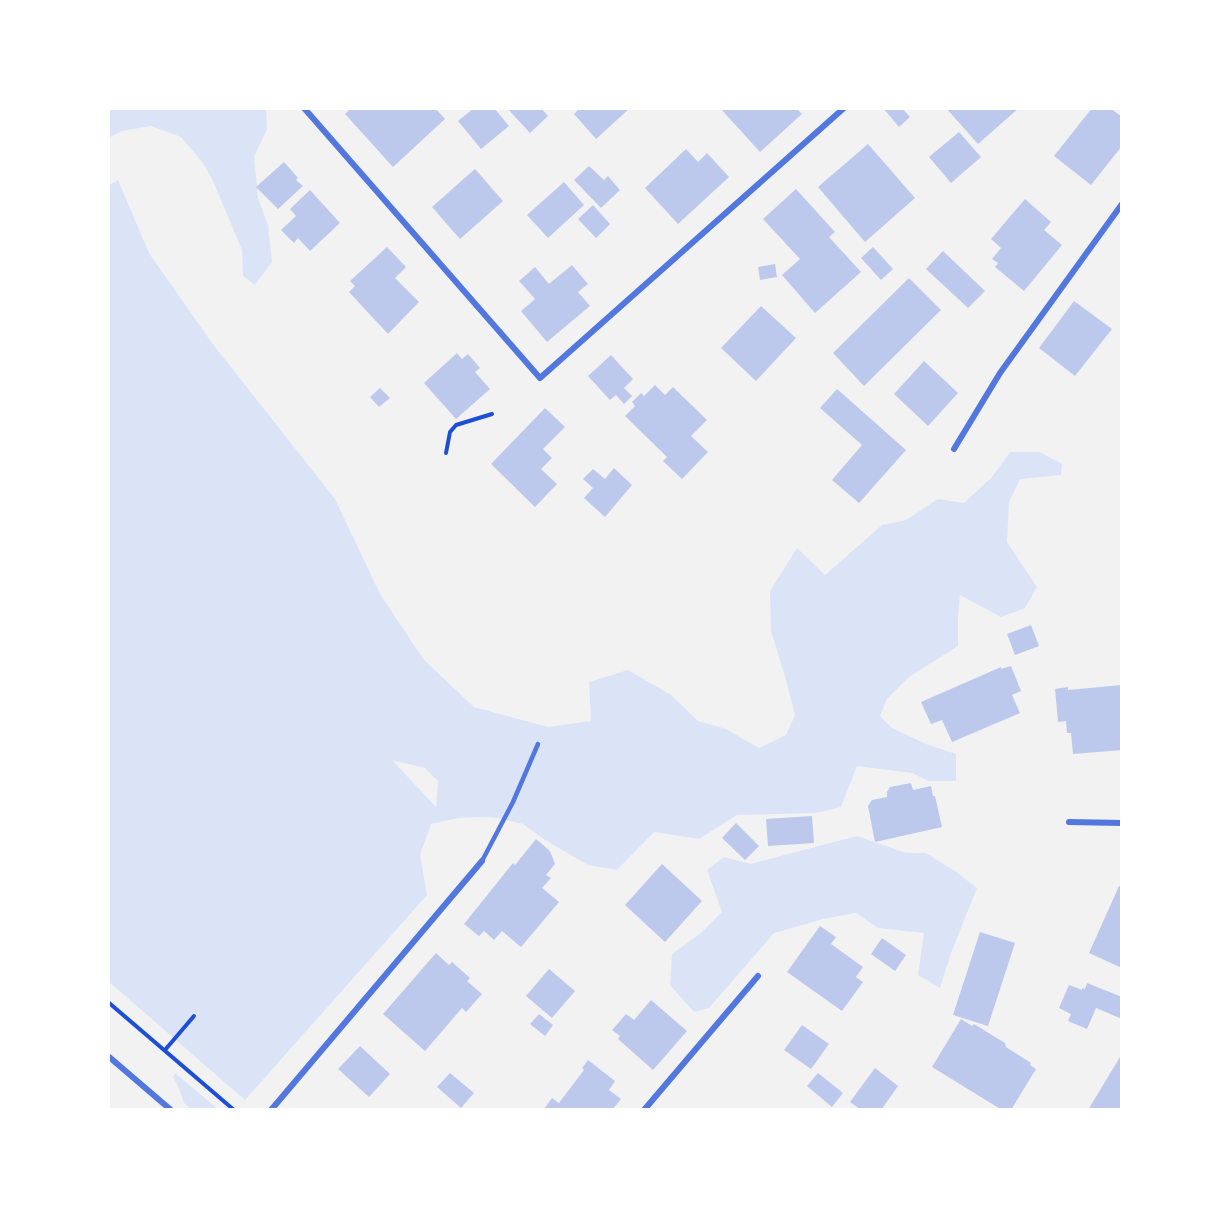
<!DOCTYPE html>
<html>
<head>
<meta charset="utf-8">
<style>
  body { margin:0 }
  #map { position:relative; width:1230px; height:1218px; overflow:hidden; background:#f2f2f2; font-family:"PT Sans Narrow",sans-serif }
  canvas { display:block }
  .frame { position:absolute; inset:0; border:110px solid #fff; pointer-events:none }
</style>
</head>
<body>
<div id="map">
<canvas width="1230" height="1218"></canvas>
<div class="frame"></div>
</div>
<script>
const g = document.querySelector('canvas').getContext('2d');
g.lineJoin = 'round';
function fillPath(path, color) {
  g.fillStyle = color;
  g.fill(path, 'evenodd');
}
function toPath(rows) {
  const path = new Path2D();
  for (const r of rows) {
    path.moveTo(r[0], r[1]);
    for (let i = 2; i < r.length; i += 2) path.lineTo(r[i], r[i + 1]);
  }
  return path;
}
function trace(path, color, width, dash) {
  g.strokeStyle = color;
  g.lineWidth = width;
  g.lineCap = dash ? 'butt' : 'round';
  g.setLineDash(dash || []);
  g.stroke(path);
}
fillPath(toPath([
  [108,108,266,108,267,129,254,157,258,198,268,225,272,262,255,285,243,276,242,250,213,181,203,163,181,137,151,126,122,131,108,138],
  [118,180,149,253,212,343,335,499,380,594,424,660,474,707,548,727,591,721,589,682,628,670,671,695,698,721,726,729,759,748,786,735,795,715,786,680,771,631,770,591,797,548,825,575,882,525,906,520,938,499,964,503,992,477,1010,452,1040,452,1062,464,1061,475,1020,479,1009,502,1007,542,1037,587,1025,608,1001,617,960,595,958,617,958,646,909,677,887,699,880,716,892,728,926,744,956,754,956,781,928,781,912,773,857,766,841,807,816,813,737,815,699,839,654,832,617,870,588,865,545,840,523,824,498,818,484,817,458,818,431,824,420,855,427,895,245,1100,108,981,108,186],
  [392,760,425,768,438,781,436,807],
  [857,836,906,853,926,853,955,871,977,888,951,953,940,988,918,975,924,933,878,928,856,913,823,919,774,933,709,1008,694,1012,670,985,672,954,701,933,722,912,707,870,724,857,750,864],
  [175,1073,219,1110,192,1110,184,1103,178,1086,173,1077]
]), '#dbe4f7');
fillPath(toPath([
  [351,108,435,108,445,119,393,167,345,114],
  [474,108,494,108,509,126,481,149,458,121],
  [507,108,541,108,548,116,530,133],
  [580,108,630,108,596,139,574,114],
  [720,108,796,108,802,114,760,152],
  [883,108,902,108,910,117,899,127],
  [946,108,1019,108,978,144],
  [1092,108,1110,108,1122,117,1122,146,1091,185,1054,156],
  [959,132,981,157,951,183,929,157],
  [868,144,915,198,865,242,818,187],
  [686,149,698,162,707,153,729,177,678,224,645,188],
  [284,162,298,178,296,180,303,186,278,209,256,187],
  [589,166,604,180,608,176,620,190,601,208,574,180],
  [475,169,503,201,460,239,432,207],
  [564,182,584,205,548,238,527,215],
  [796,189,835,232,829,237,861,272,815,313,782,275,800,259,763,219],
  [310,190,340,223,310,251,298,238,294,243,281,230,296,216,290,209],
  [1025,199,1051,222,1044,230,1062,245,1024,291,995,267,998,263,992,259,1001,248,991,239],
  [593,205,610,224,596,238,578,219],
  [387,247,406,267,395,278,419,302,388,334,349,292,355,286,350,281],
  [873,247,893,269,881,280,861,258],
  [943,251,985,291,968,308,926,269],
  [775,264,777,277,760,280,758,267],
  [572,265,588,284,578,292,590,306,547,342,521,311,535,299,519,281,535,267,549,284],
  [909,278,941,310,864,386,833,353],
  [1074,301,1112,329,1075,376,1039,348],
  [761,306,796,338,756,381,721,348],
  [457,353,462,359,468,354,480,368,475,372,490,389,456,419,424,383],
  [611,355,633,379,624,388,632,396,624,404,616,395,610,400,588,376],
  [924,361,958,393,928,426,894,394],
  [655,385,665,395,673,387,707,420,691,436,708,452,682,479,663,461,667,457,625,416,635,406,632,402,641,393,644,396],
  [380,388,390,398,379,407,370,397],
  [837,389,906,450,859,503,832,480,862,445,820,408],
  [545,408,565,427,543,449,552,458,541,469,557,484,535,507,491,464],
  [614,468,632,485,605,517,584,498,593,488,583,479,593,469,605,479],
  [1031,625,1039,646,1015,655,1007,634],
  [1011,666,1021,691,1012,695,1020,713,952,742,942,720,931,724,921,702,1001,667,1001,669],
  [1122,685,1122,750,1073,754,1071,733,1067,733,1066,721,1058,722,1055,689,1068,687,1068,690],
  [911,783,913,790,931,786,933,796,935,796,942,827,875,842,868,806,872,800,887,797,887,792,890,787],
  [812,816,814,843,768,846,766,819],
  [736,823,759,846,745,860,722,838],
  [536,839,550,851,555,864,546,875,551,878,542,888,559,902,521,947,502,931,494,940,484,931,479,936,464,924,513,863,515,865],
  [662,864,702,901,665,942,625,905],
  [1119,886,1122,887,1122,968,1089,953],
  [820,926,836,937,831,944,863,967,856,977,863,982,842,1011,787,972],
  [980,932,1015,943,988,1026,953,1015],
  [882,938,906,955,895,971,871,954],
  [436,953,449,965,452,962,470,978,467,981,482,994,466,1012,462,1008,425,1051,383,1014],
  [549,969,575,991,552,1018,526,996],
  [1087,983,1122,997,1122,1019,1096,1008,1087,1029,1068,1021,1071,1014,1059,1008,1069,985,1082,990,1082,988,1085,989],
  [651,1000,687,1031,653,1070,618,1039,620,1036,612,1030,626,1014,634,1020],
  [539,1014,553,1025,545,1036,530,1024],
  [961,1019,972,1026,974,1024,1005,1043,1006,1047,1031,1063,1030,1065,1036,1069,1011,1110,1004,1108,1002,1110,932,1067],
  [802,1025,829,1044,811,1069,784,1050],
  [360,1046,390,1074,369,1097,338,1069],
  [1120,1057,1122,1058,1122,1110,1088,1110],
  [588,1060,615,1081,609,1090,621,1099,612,1110,544,1109,552,1098,559,1103,584,1070,582,1068],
  [875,1068,898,1086,881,1110,861,1110,850,1102],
  [450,1073,474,1093,461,1108,437,1087],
  [818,1073,843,1093,832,1107,807,1086]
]), '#bdc9ec');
trace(toPath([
  [446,453,450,432,456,425,492,414],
  [108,1002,234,1110],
  [165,1050,194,1016]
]), '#1d4ed8', 4);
trace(toPath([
  [482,861,513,802,538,744]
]), '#5277de', 4.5);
trace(toPath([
  [304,108,540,378,844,108],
  [954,449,1000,373,1122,204],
  [1069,822,1122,823],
  [108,1056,171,1110],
  [271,1110,482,861],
  [644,1110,758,976]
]), '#5277de', 6);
</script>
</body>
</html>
